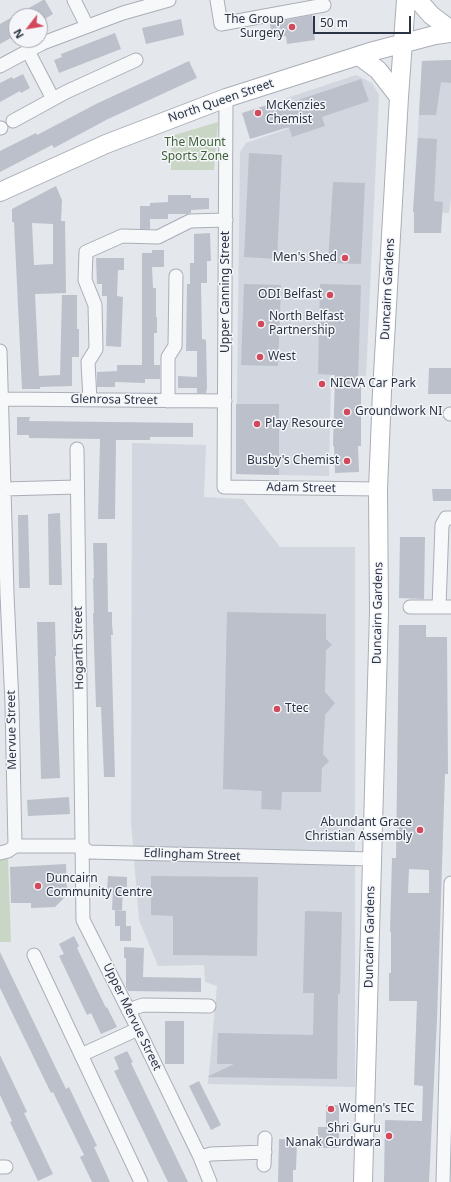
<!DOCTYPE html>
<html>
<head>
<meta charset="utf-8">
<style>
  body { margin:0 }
  #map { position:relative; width:451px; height:1182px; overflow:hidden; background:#e4e7ec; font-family:"Noto Sans",sans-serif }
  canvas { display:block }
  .north { position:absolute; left:8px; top:8px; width:40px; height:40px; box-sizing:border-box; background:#f4f6f9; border:1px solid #a4a8b1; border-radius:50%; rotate:239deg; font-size:11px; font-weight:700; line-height:16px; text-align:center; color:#2b3445 }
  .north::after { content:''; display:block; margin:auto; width:14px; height:18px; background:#d1495b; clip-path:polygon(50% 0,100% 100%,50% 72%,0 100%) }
  .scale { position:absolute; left:313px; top:16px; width:98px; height:18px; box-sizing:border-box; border:2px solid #2b3445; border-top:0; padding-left:5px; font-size:12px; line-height:14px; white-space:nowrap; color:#2b3445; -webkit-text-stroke:3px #f4f6f9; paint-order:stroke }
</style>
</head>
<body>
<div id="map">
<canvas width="451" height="1182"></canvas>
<div class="north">N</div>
<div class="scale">50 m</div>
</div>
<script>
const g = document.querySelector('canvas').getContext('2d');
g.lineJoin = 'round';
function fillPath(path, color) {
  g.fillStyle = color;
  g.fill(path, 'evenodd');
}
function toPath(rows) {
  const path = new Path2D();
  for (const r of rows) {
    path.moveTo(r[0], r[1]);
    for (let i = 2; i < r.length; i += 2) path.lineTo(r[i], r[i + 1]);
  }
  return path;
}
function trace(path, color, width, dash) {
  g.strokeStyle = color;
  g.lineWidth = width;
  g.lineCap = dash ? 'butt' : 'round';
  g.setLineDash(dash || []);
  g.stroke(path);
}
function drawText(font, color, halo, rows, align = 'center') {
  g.font = font + ' "Noto Sans",sans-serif';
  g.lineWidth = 3;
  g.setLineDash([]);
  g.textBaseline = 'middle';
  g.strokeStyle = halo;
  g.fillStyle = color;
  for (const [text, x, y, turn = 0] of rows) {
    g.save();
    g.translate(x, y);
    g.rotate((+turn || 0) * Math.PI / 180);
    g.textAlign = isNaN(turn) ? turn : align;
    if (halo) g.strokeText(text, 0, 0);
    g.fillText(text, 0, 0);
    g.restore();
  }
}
fillPath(toPath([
  [451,60,451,198,449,213,413,212,422,61],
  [356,75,372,83,379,95,366,376,331,375,329,476,236,474,240,152,246,143,287,129,278,101],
  [132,443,206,445,204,497,243,499,280,547,355,547,355,1087,208,1084,217,986,205,982,204,965,158,966,139,920,131,822]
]), '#d2d6de');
fillPath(toPath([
  [218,122,214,170,171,170,171,136],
  [0,859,8,859,11,942,0,942]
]), '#c9d6c5');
fillPath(toPath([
  [43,0,45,0,53,14,40,22,40,16,16,16,16,35,0,44,0,24],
  [312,15,315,40,287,44,286,36,272,38,270,23],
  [181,19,184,35,146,44,142,28],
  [115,33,121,49,59,73,54,60,62,57,61,54],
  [451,60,451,83,441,82,436,115,419,115,422,61],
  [189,61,197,78,108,119,54,148,52,145,0,172,0,151,36,133,37,135,98,103],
  [23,74,30,88,21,93,20,91,0,102,0,83,12,77,13,79],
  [361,79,369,101,322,117,325,126,292,137,289,127,250,139,242,113,276,102,277,107],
  [418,138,437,139,434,201,443,202,441,233,414,233,414,212,413,212],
  [249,153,282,155,277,259,244,257],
  [333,182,365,183,361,264,328,263],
  [56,186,62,200,61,221,65,221,66,293,35,294,39,376,60,375,62,295,77,295,77,329,79,329,79,357,72,357,72,386,40,387,40,389,22,389,14,222,12,222,12,209],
  [32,223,53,224,53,264,34,265],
  [168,195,191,195,191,198,209,198,209,209,191,210,191,213,187,214,168,214,168,219,150,219,150,229,140,229,140,206,150,206,150,203,168,202],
  [210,233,211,261,207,261,207,283,201,283,202,339,206,340,207,388,206,393,197,393,197,388,178,388,178,376,197,377,197,351,186,351,187,284,190,284,190,263,194,263,194,234],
  [152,250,164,250,164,267,152,267,153,288,156,288,156,317,157,317,157,333,154,333,154,365,160,365,160,379,145,379,145,383,115,382,115,387,97,387,97,372,117,371,117,365,142,365,142,253,152,253],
  [96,258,124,258,124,270,118,270,117,296,123,297,121,347,106,346,107,296,102,296,102,284,97,284],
  [244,284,281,285,278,366,241,365],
  [320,284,361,285,358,379,361,379,361,446,358,446,359,472,335,473,334,446,333,446,335,375,318,374],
  [429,368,451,368,451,394,428,394],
  [236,404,279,404,279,475,236,474],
  [17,417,30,417,29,421,193,423,193,437,150,437,150,440,116,440,115,519,98,519,100,439,29,438,29,435,17,435],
  [432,489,451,489,451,501,433,501],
  [60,513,62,585,49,585,48,514],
  [18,515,28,515,30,588,19,588],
  [400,537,425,537,424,599,399,598],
  [93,543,107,543,108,612,112,612,112,624,113,635,111,635,115,777,104,777,101,707,96,707,93,613,94,613,93,578,94,578],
  [227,612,326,614,326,639,332,645,326,650,325,692,335,703,325,715,323,754,329,761,322,768,321,792,282,792,281,810,261,809,262,791,223,789],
  [37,622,55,622,56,656,55,656,60,778,41,779],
  [399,625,426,625,426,637,447,637,448,774,445,774,437,1019,429,1182,384,1182,385,1120,422,1121,423,1086,414,1085,417,1001,389,1001,389,973,391,973,391,932,390,932,392,858,396,858],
  [409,869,429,870,429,893,408,893],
  [69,797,70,814,28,816,27,800],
  [66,864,67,895,55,907,31,908,31,903,11,903,10,867],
  [108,876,127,877,127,887,123,887,122,910,112,910,113,890,107,890],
  [151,876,258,877,257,956,173,955,173,916,151,915],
  [115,910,126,911,126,926,131,926,131,941,120,941,120,926,115,926],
  [305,911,342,912,340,994,338,994,337,1079,207,1077,234,1064,217,1064,218,1033,313,1035,314,993,303,993],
  [74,936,79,946,77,948,106,1008,107,1007,117,1027,101,1034,91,1013,87,1015,59,956,64,954,59,944],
  [124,947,144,948,143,977,201,978,201,992,128,991,126,987,126,958,124,958],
  [0,952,66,1089,69,1087,97,1146,94,1147,110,1182,92,1182,80,1157,84,1155,53,1092,51,1093,0,988],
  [165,1021,184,1021,184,1064,165,1064],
  [127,1051,133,1062,131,1063,188,1182,168,1182,114,1071,119,1069,114,1057],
  [0,1055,27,1112,24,1113,53,1174,38,1181,10,1122,12,1121,0,1095],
  [199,1081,221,1125,211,1130,189,1086],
  [326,1105,339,1105,339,1148,318,1148,318,1127,326,1127],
  [279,1139,297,1140,296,1170,293,1170,293,1182,278,1182]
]), '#bbc0ca');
const street = toPath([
  [74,0,87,26],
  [217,0,221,24,324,5],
  [28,51,53,99],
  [0,66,43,43,123,13,169,0],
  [226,98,224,487,378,489],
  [13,121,66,92,136,60],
  [0,128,1,128],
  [0,351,7,594,12,704,15,846],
  [2,399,225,401],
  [90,400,88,362,96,349,95,305,85,280,86,252,122,236,158,237,190,221,226,220],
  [168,401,168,357,175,346,176,276],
  [450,414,451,414],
  [77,449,83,920,138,1029,200,1157,210,1182],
  [4,489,77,487],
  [410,607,451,607],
  [439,607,442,525,446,518,451,518],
  [15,846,81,846,89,852,372,859],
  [0,853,8,851,15,846],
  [34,955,141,1182],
  [128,1010,143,1005,209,1006],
  [81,1055,138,1029],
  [200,1157,211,1154,265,1152],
  [264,1165,265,1138],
  [0,1167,6,1167],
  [443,1182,451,883]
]);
const secondary = toPath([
  [418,0,431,15,451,30],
  [359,56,378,70,399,97],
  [0,192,106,144,226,98,370,52,435,35,451,33],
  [363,1182,379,612,378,489,382,392,399,97,406,0]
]);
trace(street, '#a9aeb7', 15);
trace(secondary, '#a9aeb7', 20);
trace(street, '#f7f8fa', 13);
trace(secondary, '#fff', 18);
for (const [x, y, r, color] of [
  [292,27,4,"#d1495b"],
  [258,113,4,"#d1495b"],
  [345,258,4,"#d1495b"],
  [330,295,4,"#d1495b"],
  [261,324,4,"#d1495b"],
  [260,357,4,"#d1495b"],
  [322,384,4,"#d1495b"],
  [347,412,4,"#d1495b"],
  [257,424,4,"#d1495b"],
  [347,461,4,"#d1495b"],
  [277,709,4,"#d1495b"],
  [420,830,4,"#d1495b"],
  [38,886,4,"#d1495b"],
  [331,1109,4,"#d1495b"],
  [389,1136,4,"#d1495b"]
]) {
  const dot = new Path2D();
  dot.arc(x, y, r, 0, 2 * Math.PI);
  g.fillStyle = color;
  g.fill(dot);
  trace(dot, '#f4f6f9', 1.5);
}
drawText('12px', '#2b3445', '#f4f6f9', [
  ["The Group",284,20,"right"],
  ["Surgery",284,34,"right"],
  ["McKenzies",266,106],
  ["Chemist",266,120],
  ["Men's Shed",337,258,"right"],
  ["ODI Belfast",322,295,"right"],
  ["North Belfast",269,317],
  ["Partnership",269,331],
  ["West",268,357],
  ["NICVA Car Park",330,384],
  ["Groundwork NI",355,412],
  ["Play Resource",265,424],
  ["Busby's Chemist",339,461,"right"],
  ["Ttec",285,709],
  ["Abundant Grace",412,823,"right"],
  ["Christian Assembly",412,837,"right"],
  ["Duncairn",46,879],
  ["Community Centre",46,893],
  ["Women's TEC",339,1109],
  ["Shri Guru",381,1129,"right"],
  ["Nanak Gurdwara",381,1143,"right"]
], 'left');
drawText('12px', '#2b3445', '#f4f6f9', [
  ["North Queen Street",221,101,-19],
  ["Duncairn Gardens",388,289,-87],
  ["Upper Canning Street",226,292,-90],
  ["Glenrosa Street",114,400,1],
  ["Adam Street",301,488,1],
  ["Duncairn Gardens",378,613,-89],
  ["Hogarth Street",79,648,-91],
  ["Mervue Street",12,730,-91],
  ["Edlingham Street",192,855,2],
  ["Duncairn Gardens",370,937,-89],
  ["Upper Mervue Street",132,1017,64]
]);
drawText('12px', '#3f6138', '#f4f6f9', [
  ["The Mount",195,143],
  ["Sports Zone",195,157]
]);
</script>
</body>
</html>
